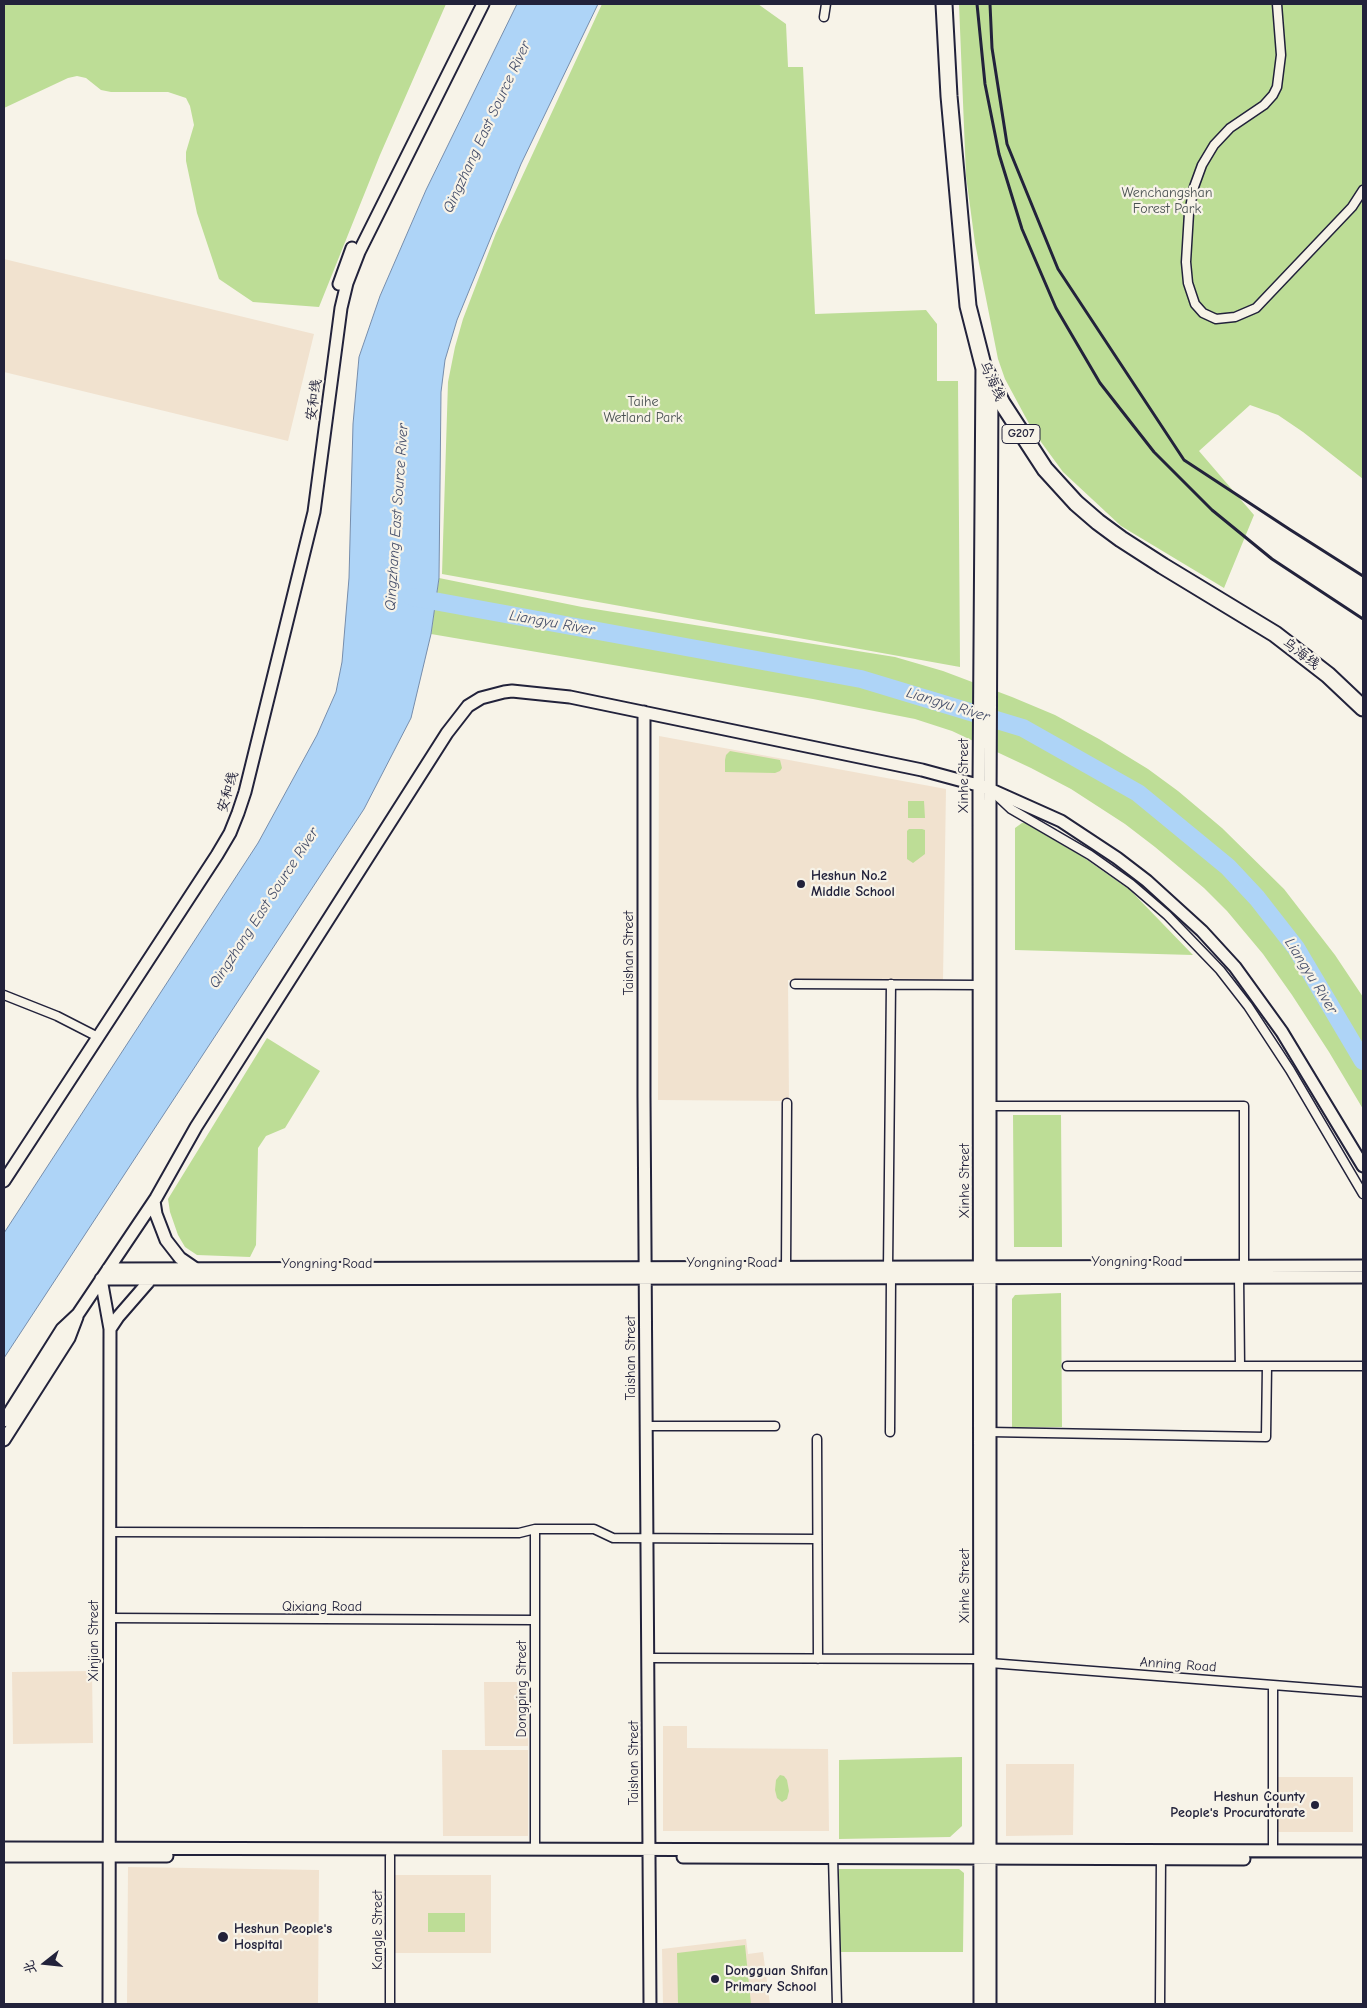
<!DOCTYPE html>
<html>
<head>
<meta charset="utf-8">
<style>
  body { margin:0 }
  #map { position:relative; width:1367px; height:2008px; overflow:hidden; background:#f7f3e8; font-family:"Comic Neue","LXGW WenKai TC",sans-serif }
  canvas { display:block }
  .frame { position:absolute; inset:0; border:5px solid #22223b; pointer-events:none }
  .north { position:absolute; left:20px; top:1938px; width:50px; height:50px; -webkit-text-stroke:4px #f7f3e8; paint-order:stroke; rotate:254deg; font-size:14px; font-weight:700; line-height:20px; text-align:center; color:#22223b }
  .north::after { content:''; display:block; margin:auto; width:18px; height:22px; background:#22223b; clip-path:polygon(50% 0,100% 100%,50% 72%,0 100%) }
</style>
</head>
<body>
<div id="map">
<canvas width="1367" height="2008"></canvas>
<div class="frame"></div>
<div class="north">北</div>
</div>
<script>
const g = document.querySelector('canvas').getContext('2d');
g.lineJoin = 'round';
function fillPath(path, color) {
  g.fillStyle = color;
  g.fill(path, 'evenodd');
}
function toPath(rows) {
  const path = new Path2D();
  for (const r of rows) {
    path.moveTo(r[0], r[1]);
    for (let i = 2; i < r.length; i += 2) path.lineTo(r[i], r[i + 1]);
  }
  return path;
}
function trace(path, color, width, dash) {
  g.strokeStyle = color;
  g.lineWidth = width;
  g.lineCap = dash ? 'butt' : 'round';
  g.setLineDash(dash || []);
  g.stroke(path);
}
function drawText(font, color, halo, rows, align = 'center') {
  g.font = font + ' "Comic Neue","LXGW WenKai TC",sans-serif';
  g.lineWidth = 4.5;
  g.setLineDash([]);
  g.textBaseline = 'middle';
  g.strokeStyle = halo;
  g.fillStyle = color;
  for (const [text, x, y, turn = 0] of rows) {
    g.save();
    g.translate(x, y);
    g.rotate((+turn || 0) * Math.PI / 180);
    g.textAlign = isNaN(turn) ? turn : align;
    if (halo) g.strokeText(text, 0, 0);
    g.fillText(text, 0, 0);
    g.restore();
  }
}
fillPath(toPath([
  [4,259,314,334,288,441,4,372],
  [659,736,946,789,943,980,788,980,789,1101,658,1100],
  [92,1671,93,1743,13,1744,12,1672],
  [484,1682,528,1682,528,1746,485,1746],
  [663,1726,687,1726,687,1748,828,1749,829,1831,663,1831],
  [442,1750,528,1750,528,1836,443,1836],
  [1006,1764,1074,1764,1073,1835,1006,1836],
  [1278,1777,1353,1777,1353,1832,1278,1832],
  [128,1867,319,1870,318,2004,127,2004],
  [395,1875,491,1875,491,1953,395,1953],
  [746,1939,748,1954,763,1952,770,2004,663,2004,662,1949]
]), '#f1e2cf');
fillPath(toPath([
  [4,4,446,4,380,155,319,307,253,302,219,279,197,213,186,161,186,152,194,125,190,106,186,98,168,92,111,92,101,90,86,78,77,76,68,78,4,108],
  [602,4,758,4,786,24,788,67,803,67,815,314,926,310,937,324,937,381,958,381,960,667,442,574,448,382,455,347,463,319,496,233],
  [959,4,1363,4,1363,479,1303,432,1278,415,1250,405,1199,451,1254,515,1224,588,1121,526,1063,472,1033,431,1005,379,998,359,975,243,966,176],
  [439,578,582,607,895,657,943,671,1012,697,1055,715,1099,739,1148,769,1178,791,1222,828,1284,889,1335,955,1363,997,1363,1109,1329,1052,1292,995,1263,954,1227,911,1204,888,1155,847,1125,824,1071,789,1031,768,952,731,915,719,813,699,431,634],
  [730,751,780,760,782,768,780,771,775,773,725,772,725,760,726,755],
  [908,801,924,801,925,818,908,818],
  [1022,823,1025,823,1083,857,1130,890,1193,955,1015,950,1015,828],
  [909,829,922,829,925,830,925,854,913,863,907,859,907,831],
  [267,1038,320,1071,285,1128,266,1136,258,1148,256,1245,250,1257,197,1255,185,1247,178,1235,170,1212,168,1199],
  [1013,1115,1061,1115,1062,1247,1014,1247],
  [1061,1293,1062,1427,1012,1427,1012,1299,1015,1295],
  [962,1757,962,1826,950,1837,839,1839,839,1760],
  [780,1775,784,1776,787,1780,789,1791,787,1799,782,1802,777,1798,775,1790,776,1780],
  [839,1869,959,1869,964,1873,963,1952,840,1952],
  [428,1913,465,1913,465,1932,428,1932],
  [745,1945,751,2004,678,2004,677,1953]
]), '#bddd96');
const water = toPath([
  [517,4,598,4,521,164,457,320,445,360,441,392,439,578,431,634,411,718,364,809,4,1358,4,1233,258,843,317,735,336,692,342,662,349,578,353,424,359,357,380,296,426,190,517,4]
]);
fillPath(water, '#aed4f7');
trace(water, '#768dac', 1);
trace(toPath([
  [412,597,861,679,1023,728,1138,793,1228,867,1257,898,1296,948,1363,1061]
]), '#aed4f7', 18);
const street = toPath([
  [1277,4,1281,55,1277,87,1273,95,1264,105,1230,128,1214,145,1202,165,1194,187,1189,213,1186,262,1188,283,1195,304,1203,313,1216,319,1235,317,1256,308,1352,207,1363,190],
  [824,17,826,4],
  [995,794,1011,809,1090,855,1131,884,1167,915,1220,970,1248,1006,1290,1070,1363,1194],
  [795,984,980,985],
  [4,995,57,1016,98,1037],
  [990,1106,1244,1106,1244,1267],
  [786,1268,787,1103],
  [888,1268,891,984],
  [1239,1277,1240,1366],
  [1067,1366,1363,1366],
  [647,1426,775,1426],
  [890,1432,891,1278],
  [990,1432,1266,1437,1267,1366],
  [817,1439,818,1659],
  [535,1529,535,1849],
  [109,1532,519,1533,535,1529,594,1529,613,1538,817,1539],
  [109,1618,535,1620],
  [648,1658,980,1659],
  [990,1663,1363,1692],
  [1273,1685,1273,1851],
  [833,1857,837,2004],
  [390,2004,390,1856],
  [1160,2004,1161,1858]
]);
const secondary = toPath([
  [339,284,352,248],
  [644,712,644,1096,650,2004],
  [4,1181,217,855,230,833,238,813,245,792,314,512,341,308,347,283,359,252,483,4],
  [154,1201,156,1214,166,1240,180,1258,196,1269],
  [108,1269,1363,1266],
  [110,1329,118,1317,151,1279],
  [4,1421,62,1329,78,1314,156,1198,196,1127,447,733,468,706,481,698,504,692,512,691,570,697,922,770,985,787,1061,821,1117,858,1147,881,1202,931,1235,967,1282,1032,1363,1166],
  [4,1440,69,1338,77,1317],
  [4,1848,1363,1851],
  [4,1856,167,1856],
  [683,1857,1244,1859],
  [109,2004,110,1329,101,1279,1363,1277],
  [980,2004,979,785,982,365],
  [990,2004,990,807,992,386]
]);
const highway = toPath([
  [944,4,949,96,968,306,983,365,1002,403,1045,469,1076,503,1098,522,1121,539,1163,566,1275,634,1328,675,1363,708]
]);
trace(street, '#22223b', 11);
trace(secondary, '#22223b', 15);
trace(highway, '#22223b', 19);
trace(street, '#f7f3e8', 8);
trace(secondary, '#f7f3e8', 11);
trace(highway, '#f7f3e8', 15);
trace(toPath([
  [977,4,985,84,999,154,1022,229,1056,308,1100,383,1154,452,1212,510,1272,559,1363,619],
  [990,4,992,48,1007,144,1058,269,1184,460,1289,529,1363,576]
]), '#22223b', 3);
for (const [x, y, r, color] of [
  [801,884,5,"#22223b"],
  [1315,1805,5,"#22223b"],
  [223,1937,6,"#22223b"],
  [715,1979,5,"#22223b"]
]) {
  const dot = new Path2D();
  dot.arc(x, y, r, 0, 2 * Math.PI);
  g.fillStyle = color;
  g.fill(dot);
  trace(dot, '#f7f3e8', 2);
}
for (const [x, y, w] of [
  [1021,434,38]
]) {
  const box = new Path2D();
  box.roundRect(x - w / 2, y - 9.5, w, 19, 4);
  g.fillStyle = '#f7f3e8';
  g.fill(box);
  trace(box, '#22223b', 1);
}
drawText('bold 12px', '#22223b', null, [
  ["G207",1021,434]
]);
drawText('14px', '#495152', '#f7f3e8', [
  ["Wenchangshan",1167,193],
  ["Forest Park",1167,209],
  ["Taihe",643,402],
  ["Wetland Park",643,418]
]);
drawText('14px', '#22223b', '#f7f3e8', [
  ["乌海线",992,381,66],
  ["安和线",314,400,-82],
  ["乌海线",1301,654,37],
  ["Xinhe Street",964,776,-90],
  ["安和线",228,792,-73],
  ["Taishan Street",629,953,-90],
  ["Xinhe Street",965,1181,-90],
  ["Yongning Road",1137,1262],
  ["Yongning Road",732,1263],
  ["Yongning Road",327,1264],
  ["Taishan Street",631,1358,-90],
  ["Xinhe Street",965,1586,-90],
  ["Qixiang Road",322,1607],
  ["Xinjian Street",94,1641,-90],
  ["Anning Road",1178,1665,4],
  ["Dongping Street",522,1689,-90],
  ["Taishan Street",634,1763,-90],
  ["Kangle Street",378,1930,-90]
]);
drawText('bold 14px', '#22223b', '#f7f3e8', [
  ["Heshun No.2",811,876],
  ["Middle School",811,892],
  ["Heshun County",1305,1797,"right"],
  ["People's Procuratorate",1305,1813,"right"],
  ["Heshun People's",234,1929],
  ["Hospital",234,1945],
  ["Dongguan Shifan",725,1971],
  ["Primary School",725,1987]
], 'left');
drawText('italic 15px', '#454e6a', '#f7f3e8', [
  ["Qingzhang East Source River",487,127,-65],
  ["Qingzhang East Source River",397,517,-86],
  ["Liangyu River",552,623,10],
  ["Liangyu River",948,705,17],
  ["Qingzhang East Source River",264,908,-57],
  ["Liangyu River",1311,976,58]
]);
</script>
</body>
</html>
